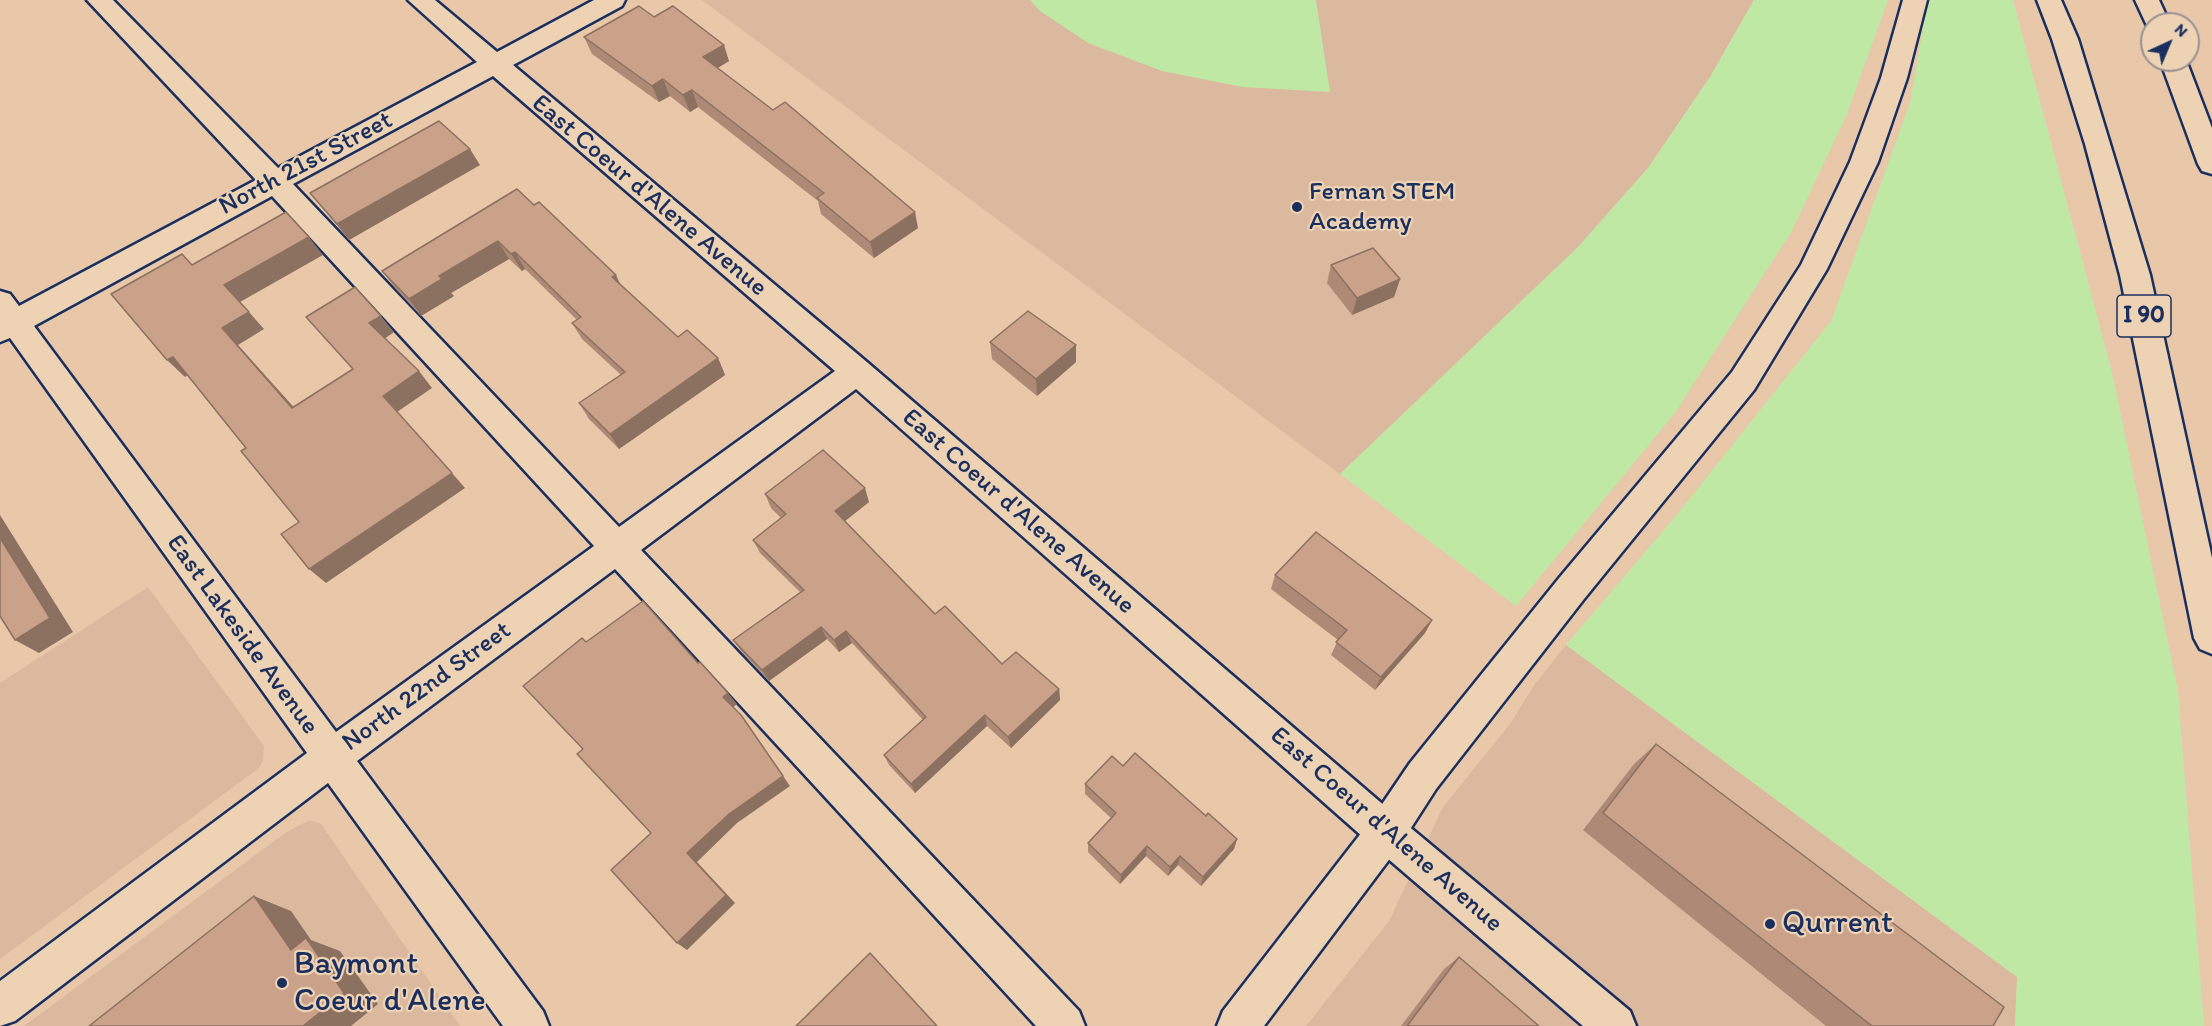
<!DOCTYPE html>
<html>
<head>
<meta charset="utf-8">
<style>
  body { margin:0 }
  #map { position:relative; width:2212px; height:1026px; overflow:hidden; background:#e8c8a9; font-family:Itim,sans-serif }
  canvas { display:block }
  .north { position:absolute; left:2140px; top:12px; width:60px; height:60px; box-sizing:border-box; background:#edd3b4; border:2px solid #999192; border-radius:50%; rotate:44deg; font-size:16px; font-weight:700; line-height:24px; text-align:center; color:#1b2f5e }
  .north::after { content:''; display:block; margin:auto; width:21px; height:27px; background:#1b2f5e; clip-path:polygon(50% 0,100% 100%,50% 72%,0 100%) }
</style>
</head>
<body>
<div id="map">
<canvas width="2212" height="1026"></canvas>
<div class="north">N</div>
</div>
<script>
const g = document.querySelector('canvas').getContext('2d');
g.lineJoin = 'round';
function fillPath(path, color) {
  g.fillStyle = color;
  g.fill(path, 'evenodd');
}
function toPath(rows) {
  const path = new Path2D();
  for (const r of rows) {
    path.moveTo(r[0], r[1]);
    for (let i = 2; i < r.length; i += 2) path.lineTo(r[i], r[i + 1]);
  }
  return path;
}
function trace(path, color, width, dash) {
  g.strokeStyle = color;
  g.lineWidth = width;
  g.lineCap = dash ? 'butt' : 'round';
  g.setLineDash(dash || []);
  g.stroke(path);
}
function drawText(font, color, halo, rows, align = 'center') {
  g.font = font + ' Itim,sans-serif';
  g.lineWidth = 4.5;
  g.setLineDash([]);
  g.textBaseline = 'middle';
  g.strokeStyle = halo;
  g.fillStyle = color;
  for (const [text, x, y, turn = 0] of rows) {
    g.save();
    g.translate(x, y);
    g.rotate((+turn || 0) * Math.PI / 180);
    g.textAlign = isNaN(turn) ? turn : align;
    if (halo) g.strokeText(text, 0, 0);
    g.fillText(text, 0, 0);
    g.restore();
  }
}
fillPath(toPath([
  [702,0,1754,0,1710,77,1648,168,1578,247,1340,474],
  [148,587,264,746,263,761,259,768,0,959,0,683],
  [1566,645,2017,977,2015,1026,1306,1026,1389,921,1443,807,1510,724,1535,684],
  [310,820,321,824,460,1026,24,1026,288,831]
]), '#dbb99e');
fillPath(toPath([
  [1030,0,1316,0,1330,92,1242,87,1162,71,1088,43,1040,11],
  [1754,0,1888,0,1847,114,1792,231,1675,413,1516,606,1340,474,1578,247,1648,168,1710,77],
  [1928,0,2013,0,2112,372,2178,691,2204,1026,2015,1026,2017,977,1566,645,1679,512,1831,321,1910,103]
]), '#bfe8a4');
const minor = toPath([
  [87,0,113,0,278,168,477,62,408,0,435,0,497,52,594,0,625,0,622,6,513,65,868,363,1400,819,1630,1011,1636,1026,1583,1026,1372,845,856,389,641,550,1079,1011,1085,1026,1036,1026,615,569,357,761,543,1011,549,1026,503,1026,328,783,15,1021,0,1026,0,981,307,753,10,338,0,342,0,291,10,294,19,306,256,180,87,0],
  [493,76,835,371,619,527,293,184,493,76],
  [272,196,594,546,336,732,34,326,272,196]
]);
const major = toPath([
  [1386,813,1400,819,1405,832,1400,845,1264,1026,1217,1026,1223,1011,1372,819,1386,813]
]);
const highway = toPath([
  [1903,0,1927,0,1907,78,1878,162,1827,269,1754,390,1584,599,1436,789,1400,845,1386,851,1372,845,1367,832,1372,819,1410,763,1560,577,1732,372,1801,265,1850,162,1881,78,1903,0],
  [2037,0,2061,0,2078,39,2150,275,2212,558,2212,654,2200,649,2194,638,2120,275,2085,144,2052,39,2037,0],
  [2135,0,2159,0,2170,24,2152,24,2152,30,2149,30,2135,0],
  [2160,60,2186,60,2212,128,2212,174,2202,171,2198,164,2160,60]
]);
trace(minor, '#1b2f5e', 5);
trace(major, '#1b2f5e', 5);
trace(highway, '#1b2f5e', 5);
fillPath(minor, '#edd3b4');
fillPath(major, '#edd3b4');
fillPath(highway, '#edd3b4');
fillPath(toPath([
  [654,17,729,61,718,68,918,228,874,258,821,214,818,201,698,107,690,112,670,96,659,102,592,54,584,37],
  [480,165,349,240,310,193],
  [517,189,678,337,718,358,725,375,619,449,589,419,579,403,621,375,582,339,572,323,577,320,525,269,522,271,509,259,451,293,454,296,421,316,395,288,382,271],
  [1331,265,1400,279,1394,297,1352,315,1327,283],
  [990,342,1076,362,1037,396,992,359],
  [765,494,869,502,845,521,935,614,1002,664,1059,689,1060,700,1011,748,987,726,915,793,889,765,884,755,923,720,852,643,839,652,827,639,769,681,741,651,733,640,800,592,760,553,753,540,781,518,771,508],
  [1275,575,1432,620,1425,633,1375,690,1331,655,1338,640,1271,589],
  [1656,744,1993,1026,1826,1026,1583,830,1634,764],
  [1123,766,1206,816,1237,839,1234,849,1201,886,1178,865,1168,876,1146,856,1120,884,1088,852,1088,843,1111,818,1085,794,1085,784],
  [1459,957,1539,1026,1401,1026,1444,969]
]), '#ae8a76');
fillPath(toPath([
  [724,45,729,61,709,73,703,57],
  [663,79,670,96,659,102,652,86],
  [692,90,698,107,690,112,683,95],
  [470,149,480,165,349,240,337,224],
  [915,212,918,228,874,258,870,242],
  [309,237,323,255,240,302,264,329,238,345,308,423,292,408,222,328,224,285],
  [498,241,509,259,451,293,454,296,421,316,409,299,439,276],
  [515,252,525,269,522,271,511,254],
  [616,275,624,292,612,277],
  [1400,279,1394,297,1352,315,1357,298],
  [381,316,394,332,383,340,369,323],
  [1076,345,1076,362,1037,396,1036,379],
  [173,357,191,373,185,377,167,360],
  [718,358,725,375,619,449,610,434],
  [419,371,432,388,397,412,383,396],
  [452,473,465,488,326,583,309,569],
  [865,488,869,502,840,525,835,511],
  [0,515,73,632,39,653,15,640,0,538],
  [1432,620,1425,633,1375,690,1381,677],
  [821,627,827,639,769,681,762,670],
  [846,631,852,643,839,652,834,640],
  [1059,689,1060,700,1011,748,1008,737],
  [728,693,737,704,731,709,723,697],
  [741,715,790,786,737,823,697,862,735,903,687,950,677,943,687,853],
  [985,715,987,726,915,793,911,784],
  [1237,839,1234,849,1201,886,1203,877],
  [1147,846,1146,856,1120,884,1121,875],
  [1180,856,1178,865,1168,876,1170,867],
  [254,896,291,911,311,940,340,951,378,1004,351,1026,303,1026,291,950]
]), '#8d7160');
const building = toPath([
  [639,6,654,17,673,6,724,45,703,57,773,110,785,102,915,212,870,242,817,198,824,193,692,90,683,95,663,79,652,86,584,37,639,6],
  [439,121,470,149,337,224,310,193,439,121],
  [517,189,534,205,539,202,616,275,612,277,678,337,687,330,718,358,610,434,579,403,625,372,572,323,581,317,515,252,511,254,498,241,439,276,442,279,409,299,382,271,517,189],
  [286,212,309,237,224,285,249,312,222,328,292,408,353,369,306,317,355,287,381,316,369,323,419,371,383,396,452,473,309,569,281,534,299,522,241,451,246,448,173,357,167,360,111,294,182,254,192,265,286,212],
  [1373,248,1400,279,1357,298,1331,265,1373,248],
  [1028,311,1076,345,1036,379,990,342,1028,311],
  [823,450,865,488,835,511,935,614,945,606,1002,664,1016,652,1059,689,1008,737,985,715,911,784,884,755,926,717,846,631,834,640,821,627,762,670,733,640,804,590,753,540,786,514,765,494,823,450],
  [1316,532,1432,620,1381,677,1336,642,1347,630,1275,575,1316,532],
  [0,538,50,618,15,640,0,616,0,538],
  [643,601,698,663,700,662,728,693,723,697,741,715,783,776,729,814,687,853,726,895,677,943,611,870,651,833,577,754,583,749,523,686,582,638,586,642,643,601],
  [1656,744,2004,1007,1993,1026,1872,1026,1603,813,1656,744],
  [1135,753,1206,816,1208,813,1237,839,1203,877,1180,856,1170,867,1147,846,1121,875,1088,843,1116,813,1085,784,1112,756,1123,766,1135,753],
  [254,896,291,950,306,938,344,993,303,1026,89,1026,254,896],
  [870,953,937,1026,796,1026,870,953],
  [1459,957,1539,1026,1407,1026,1459,957]
]);
fillPath(building, '#caa189');
trace(building, '#8d7160', 1.5);
for (const [x, y, r, color] of [
  [1297,207,6,"#1b2f5e"],
  [1770,924,6,"#1b2f5e"],
  [282,983,6,"#1b2f5e"]
]) {
  const dot = new Path2D();
  dot.arc(x, y, r, 0, 2 * Math.PI);
  g.fillStyle = color;
  g.fill(dot);
  trace(dot, '#edd3b4', 2);
}
for (const [x, y, w] of [
  [2144,316,54]
]) {
  const box = new Path2D();
  box.roundRect(x - w / 2, y - 21, w, 42, 4.5);
  g.fillStyle = '#edd3b4';
  g.fill(box);
  trace(box, '#1b2f5e', 1.5);
}
drawText('bold 24px', '#1b2f5e', null, [
  ["I 90",2144,316]
]);
drawText('26px', '#1b2f5e', '#edd3b4', [
  ["North 21st Street",306,164,-28],
  ["East Coeur d'Alene Avenue",649,196,40],
  ["East Coeur d'Alene Avenue",1018,512,41],
  ["East Lakeside Avenue",242,635,54],
  ["North 22nd Street",427,687,-36],
  ["East Coeur d'Alene Avenue",1386,830,41]
]);
drawText('26px', '#1b2f5e', '#edd3b4', [
  ["Fernan STEM",1309,192],
  ["Academy",1309,222]
], 'left');
drawText('32px', '#1b2f5e', '#edd3b4', [
  ["Qurrent",1782,924],
  ["Baymont",294,965],
  ["Coeur d'Alene",294,1002]
], 'left');
</script>
</body>
</html>
